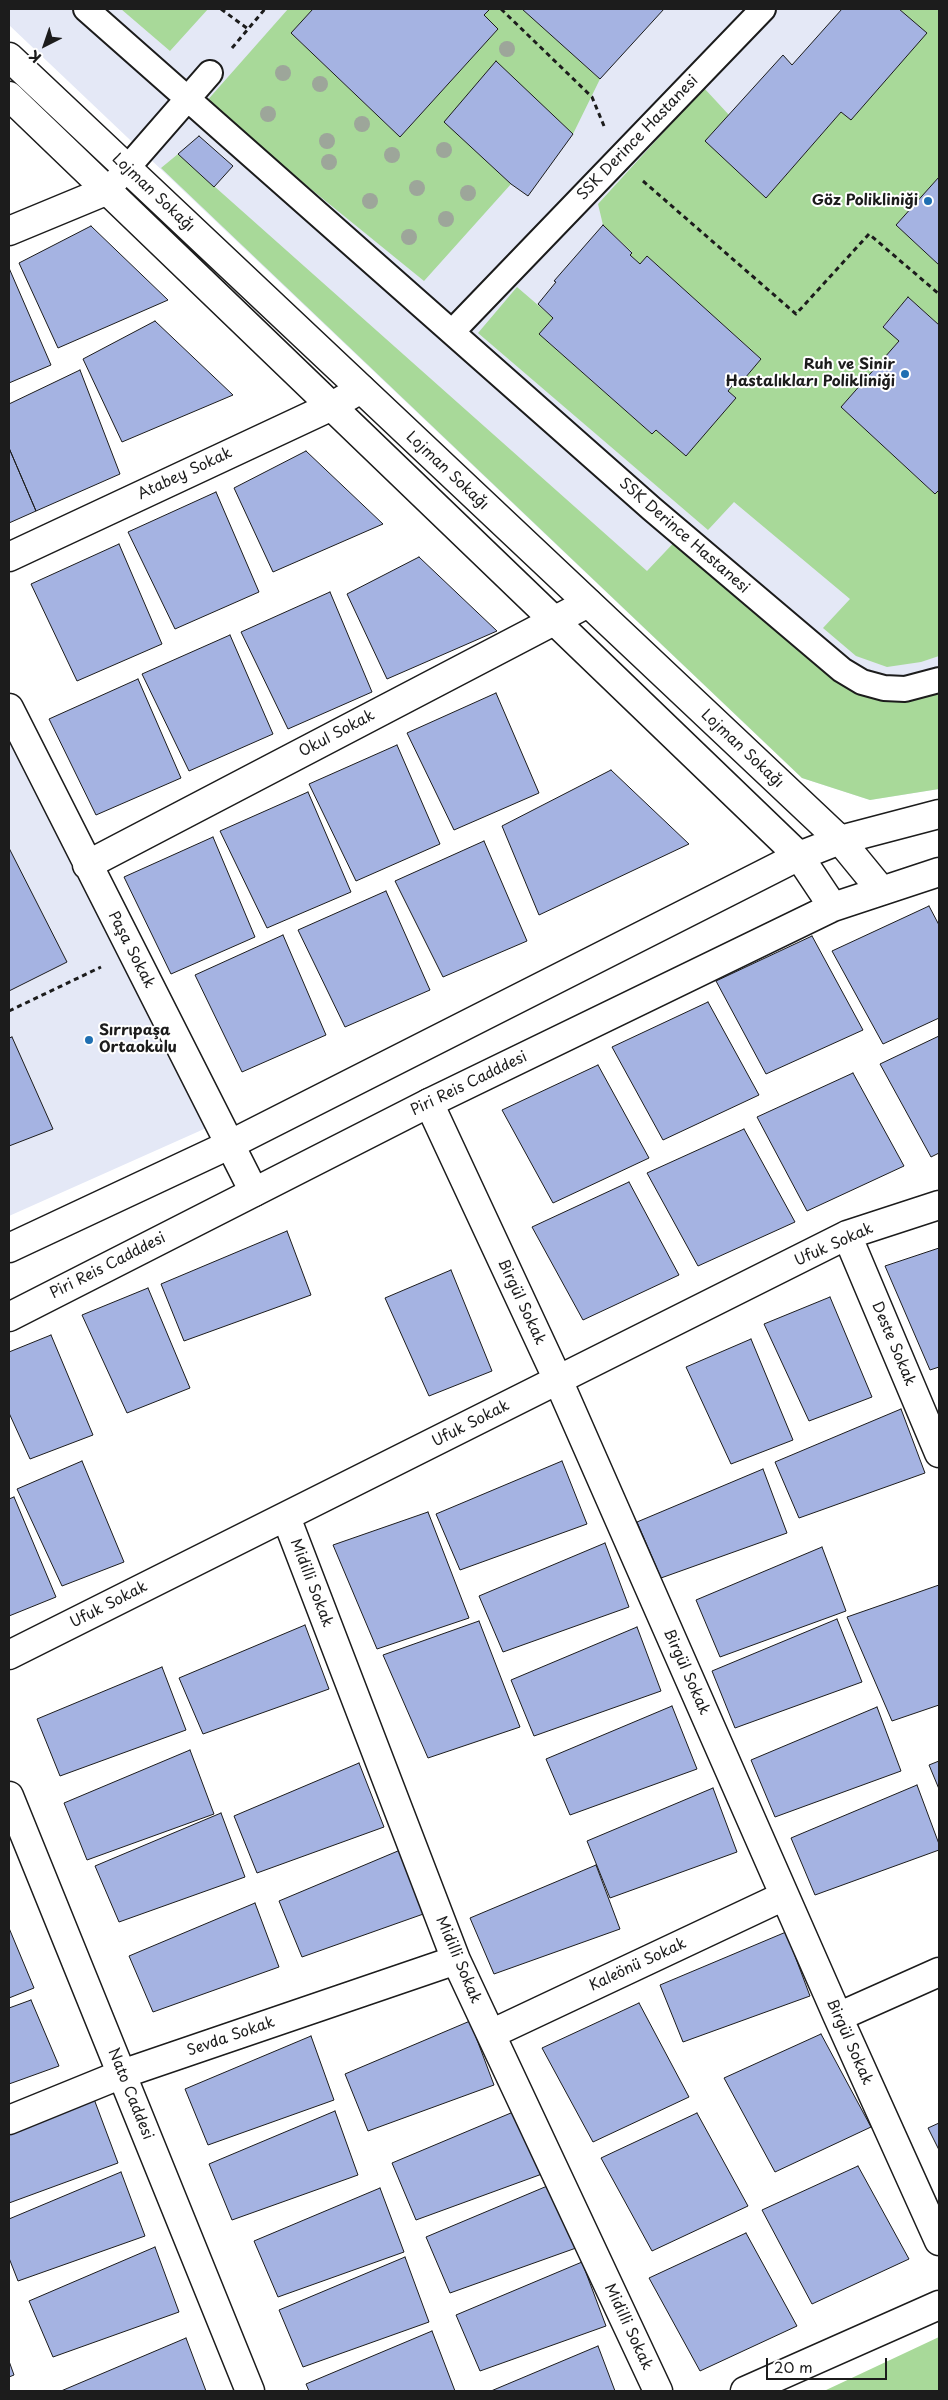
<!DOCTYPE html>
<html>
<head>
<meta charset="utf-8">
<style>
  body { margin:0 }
  #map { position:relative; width:948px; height:2400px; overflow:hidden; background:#fff; font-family:"Playpen Sans",sans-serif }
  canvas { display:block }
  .frame { position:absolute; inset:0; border:10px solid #1c1c1c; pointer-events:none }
  .north { position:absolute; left:20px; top:20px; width:50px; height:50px; -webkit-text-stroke:4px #fff; paint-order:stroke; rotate:221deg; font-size:14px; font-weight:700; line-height:20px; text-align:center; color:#1c1c1c }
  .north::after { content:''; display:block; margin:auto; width:18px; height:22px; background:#1c1c1c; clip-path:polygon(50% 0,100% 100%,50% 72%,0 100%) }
  .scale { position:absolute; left:766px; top:2358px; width:121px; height:22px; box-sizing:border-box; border:2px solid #1c1c1c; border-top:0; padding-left:6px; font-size:15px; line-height:18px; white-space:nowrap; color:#1c1c1c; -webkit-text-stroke:4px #fff; paint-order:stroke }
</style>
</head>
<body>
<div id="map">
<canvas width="948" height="2400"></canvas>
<div class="frame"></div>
<div class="north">K</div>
<div class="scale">20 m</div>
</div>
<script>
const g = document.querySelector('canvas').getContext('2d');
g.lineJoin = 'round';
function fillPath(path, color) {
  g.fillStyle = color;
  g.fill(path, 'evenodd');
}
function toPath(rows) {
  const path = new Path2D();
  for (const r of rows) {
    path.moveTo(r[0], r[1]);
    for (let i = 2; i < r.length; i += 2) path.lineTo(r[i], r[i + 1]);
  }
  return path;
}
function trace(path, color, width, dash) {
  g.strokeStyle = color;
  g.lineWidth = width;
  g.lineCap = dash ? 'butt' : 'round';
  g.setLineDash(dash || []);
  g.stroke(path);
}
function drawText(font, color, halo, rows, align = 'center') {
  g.font = font + ' "Playpen Sans",sans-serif';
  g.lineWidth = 4;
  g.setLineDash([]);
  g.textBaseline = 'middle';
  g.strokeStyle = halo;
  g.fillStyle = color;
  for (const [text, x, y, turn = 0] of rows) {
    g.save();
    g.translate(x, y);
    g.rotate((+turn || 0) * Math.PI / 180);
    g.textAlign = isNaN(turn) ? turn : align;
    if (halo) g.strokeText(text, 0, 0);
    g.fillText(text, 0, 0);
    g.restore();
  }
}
fillPath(toPath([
  [9,9,939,9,939,789,870,800,802,778,9,25],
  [9,728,213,1125,9,1216]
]), '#e4e8f6');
fillPath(toPath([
  [121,9,208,9,170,51],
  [288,9,313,9,291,33,400,137,498,29,484,15,490,9,522,9,600,79,573,134,496,62,511,184,424,281,205,103],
  [899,9,939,9,939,177,896,225,939,265,939,325,908,297,883,326,899,341,841,407,935,494,939,490,939,656,921,662,887,667,856,656,823,628,850,599,734,502,708,530,478,333,517,287,553,318,539,334,652,434,656,430,686,455,736,398,728,391,736,381,740,384,761,359,647,256,640,264,630,255,632,252,603,225,598,204,704,88,729,115,706,141,766,198,841,112,851,120,926,33],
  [178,154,647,571,682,534,862,682,939,680,939,789,870,800,802,778,161,168],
  [939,2337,939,2391,824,2391]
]), '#a8d999');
const building = toPath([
  [313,9,490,9,484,15,498,29,400,137,291,33,313,9],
  [522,9,664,9,600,79,522,9],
  [842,9,899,9,927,33,851,120,841,112,766,198,705,141,783,55,792,65,842,9],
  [496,61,573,134,528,196,511,184,444,122,496,61],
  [199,136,233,166,214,187,178,154,199,136],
  [939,177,939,265,896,225,939,177],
  [603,225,632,253,630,255,640,264,647,256,761,359,740,384,736,381,728,391,736,398,686,456,656,430,652,434,539,334,553,318,538,304,556,282,554,281,603,225],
  [91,226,168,300,58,348,19,263,91,226],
  [9,268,51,365,9,383,9,268],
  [908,297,939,325,939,490,935,494,841,407,899,341,883,327,908,297],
  [155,321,233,395,122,442,83,359,155,321],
  [80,370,120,474,36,511,9,448,9,404,80,370],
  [9,448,36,511,9,523,9,448],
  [306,451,383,524,273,572,234,488,306,451],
  [216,492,259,592,175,629,128,532,216,492],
  [119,544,162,644,77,681,31,584,119,544],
  [419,557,497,631,387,679,347,594,419,557],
  [330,592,372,692,288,729,241,632,330,592],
  [230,635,273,734,189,771,142,674,230,635],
  [138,679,181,778,96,815,49,719,138,679],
  [496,693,539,793,454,830,407,733,496,693],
  [397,745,440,844,356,881,309,784,397,745],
  [611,770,689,844,539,915,502,826,611,770],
  [308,792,351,892,267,928,220,831,308,792],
  [213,837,255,937,171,974,124,877,213,837],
  [484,841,527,941,443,977,395,881,484,841],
  [9,848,67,962,9,991,9,848],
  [386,891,430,990,345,1027,298,930,386,891],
  [929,906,939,925,939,1018,883,1044,832,951,929,906],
  [283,935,326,1035,242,1072,195,975,283,935],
  [812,936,863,1030,766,1074,716,981,812,936],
  [708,1002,759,1095,663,1140,612,1047,708,1002],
  [939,1036,939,1153,931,1157,880,1064,939,1036],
  [12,1037,53,1129,9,1146,9,1038,12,1037],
  [598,1065,649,1158,553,1203,502,1110,598,1065],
  [853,1073,904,1166,807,1211,757,1117,853,1073],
  [744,1129,795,1222,698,1266,647,1173,744,1129],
  [629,1182,679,1275,583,1320,532,1227,629,1182],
  [287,1231,311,1295,184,1341,161,1284,287,1231],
  [939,1248,939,1367,930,1370,885,1266,939,1248],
  [451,1270,492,1371,429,1396,385,1298,451,1270],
  [148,1288,190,1388,127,1413,82,1315,148,1288],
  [830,1297,872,1397,809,1421,764,1324,830,1297],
  [51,1335,93,1435,30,1459,9,1413,9,1352,51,1335],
  [751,1339,793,1440,731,1464,686,1367,751,1339],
  [901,1409,925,1473,799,1518,775,1462,901,1409],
  [82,1461,124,1562,62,1586,17,1489,82,1461],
  [562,1461,587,1524,460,1570,436,1514,562,1461],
  [763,1469,787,1533,661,1578,637,1522,763,1469],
  [14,1497,56,1597,9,1616,9,1499,14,1497],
  [428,1512,469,1618,377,1649,333,1545,428,1512],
  [605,1543,629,1607,503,1652,479,1596,605,1543],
  [822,1547,846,1611,720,1657,696,1600,822,1547],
  [939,1585,939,1705,892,1721,847,1617,939,1585],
  [837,1619,862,1682,735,1728,712,1671,837,1619],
  [479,1621,520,1727,428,1758,383,1655,479,1621],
  [305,1625,329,1689,203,1734,179,1678,305,1625],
  [637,1627,661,1691,534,1736,511,1680,637,1627],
  [162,1667,186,1730,60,1776,37,1719,162,1667],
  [672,1706,697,1769,570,1815,546,1759,672,1706],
  [877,1707,901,1771,775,1817,751,1760,877,1707],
  [190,1750,214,1814,87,1860,64,1803,190,1750],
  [939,1761,939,1789,929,1765,939,1761],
  [359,1763,384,1827,257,1873,234,1816,359,1763],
  [917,1785,939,1844,939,1850,815,1895,791,1838,917,1785],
  [713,1788,737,1852,610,1898,587,1841,713,1788],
  [221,1813,245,1877,119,1922,95,1866,221,1813],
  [405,1848,429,1912,302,1957,279,1901,405,1848],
  [596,1865,620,1929,494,1974,470,1918,596,1865],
  [255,1903,279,1967,153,2012,129,1956,255,1903],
  [9,1928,34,1988,9,1998,9,1928],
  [786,1932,810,1996,683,2042,660,1985,786,1932],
  [31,2000,59,2066,9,2084,9,2008,31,2000],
  [639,2003,689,2097,593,2142,542,2048,639,2003],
  [470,2021,494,2085,368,2131,345,2074,470,2021],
  [821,2034,871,2127,775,2172,724,2078,821,2034],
  [311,2036,334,2100,208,2145,185,2089,311,2036],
  [94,2099,118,2163,9,2203,9,2135,94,2099],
  [518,2110,542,2174,416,2220,392,2163,518,2110],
  [335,2111,358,2175,232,2220,209,2164,335,2111],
  [697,2113,748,2206,652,2251,601,2158,697,2113],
  [939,2123,939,2150,928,2128,939,2123],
  [858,2166,909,2259,812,2304,762,2210,858,2166],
  [121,2172,145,2236,18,2281,9,2258,9,2219,121,2172],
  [552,2184,576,2248,450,2293,426,2237,552,2184],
  [380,2188,404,2252,278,2297,254,2241,380,2188],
  [746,2233,797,2326,700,2371,649,2278,746,2233],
  [155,2247,179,2312,53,2357,29,2301,155,2247],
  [405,2257,429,2322,303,2367,279,2310,405,2257],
  [582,2262,606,2326,480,2371,456,2315,582,2262],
  [432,2331,455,2391,309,2391,306,2384,432,2331],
  [186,2338,206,2391,61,2391,186,2338],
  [598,2346,615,2391,491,2391,598,2346],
  [9,2361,14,2375,9,2377,9,2361]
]);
fillPath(building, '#a5b3e2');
trace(building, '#1c1c1c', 1);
const lane = toPath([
  [86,9,652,509,842,670,862,682,884,688,905,689,939,680],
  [108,190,210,73],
  [452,332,763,9]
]);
const street = toPath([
  [9,231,108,190],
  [9,557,332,406,361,389],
  [9,708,254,1192],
  [87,865,588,603],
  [429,1103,558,1380,838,2017,939,2241],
  [847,1235,939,1453],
  [286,1517,456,1960,658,2391],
  [9,1655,847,1235,939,1205],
  [9,1796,250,2391],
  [838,2017,939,1972],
  [491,2034,784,1896],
  [9,2120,122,2074,456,1960],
  [745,2391,939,2305]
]);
const secondary = toPath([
  [9,57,840,840,881,890],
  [9,96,799,856,833,907],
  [9,1248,231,1144,799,856,840,840,939,814],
  [9,1317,429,1103,833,907,939,872]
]);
trace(lane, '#1c1c1c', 28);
trace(street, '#1c1c1c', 31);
trace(secondary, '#1c1c1c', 31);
trace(toPath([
  [221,9,248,29],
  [501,9,592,97,604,126],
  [232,48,265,9],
  [643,181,796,314,869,234,939,294],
  [9,1011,101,967]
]), '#1c1c1c', 3, [5, 4]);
trace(lane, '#fff', 24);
trace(street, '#fff', 28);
trace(secondary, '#fff', 28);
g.fillStyle = '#9da69a';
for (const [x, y] of [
  [507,49],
  [283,73],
  [320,84],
  [268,114],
  [362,124],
  [327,141],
  [444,150],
  [392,155],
  [329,162],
  [417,188],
  [468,193],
  [370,201],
  [446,219],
  [409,237]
]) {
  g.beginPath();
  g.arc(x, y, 8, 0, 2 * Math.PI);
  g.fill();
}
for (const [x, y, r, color] of [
  [928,201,5,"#1f6fb2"],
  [905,374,5,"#1f6fb2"],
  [89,1040,5,"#1f6fb2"]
]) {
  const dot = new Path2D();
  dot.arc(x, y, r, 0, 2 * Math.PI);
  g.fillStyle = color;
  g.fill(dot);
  trace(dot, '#fff', 2);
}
drawText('15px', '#1c1c1c', '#fff', [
  ["SSK Derince Hastanesi",638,138,-46],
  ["Lojman Sokağı",153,193,43],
  ["Lojman Sokağı",447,471,43],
  ["Atabey Sokak",185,474,-25],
  ["SSK Derince Hastanesi",684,536,41],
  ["Okul Sokak",337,734,-28],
  ["Lojman Sokağı",742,749,43],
  ["Paşa Sokak",131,950,63],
  ["Piri Reis Cadddesi",469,1084,-26],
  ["Ufuk Sokak",834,1245,-24],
  ["Piri Reis Cadddesi",108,1266,-27],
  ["Birgül Sokak",521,1302,65],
  ["Deste Sokak",893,1344,67],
  ["Ufuk Sokak",471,1424,-27],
  ["Midilli Sokak",311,1583,69],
  ["Ufuk Sokak",109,1605,-27],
  ["Birgül Sokak",686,1672,66],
  ["Midilli Sokak",458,1960,67],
  ["Kaleönü Sokak",638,1965,-25],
  ["Sevda Sokak",231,2037,-19],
  ["Birgül Sokak",849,2042,66],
  ["Nato Caddesi",130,2094,68],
  ["Midilli Sokak",628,2327,65]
]);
drawText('bold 15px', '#1c1c1c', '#fff', [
  ["Göz Polikliniği",918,201],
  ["Ruh ve Sinir",895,365],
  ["Hastalıkları Polikliniği",895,382],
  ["Sırrıpaşa",99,1031,"left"],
  ["Ortaokulu",99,1048,"left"]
], 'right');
</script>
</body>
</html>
